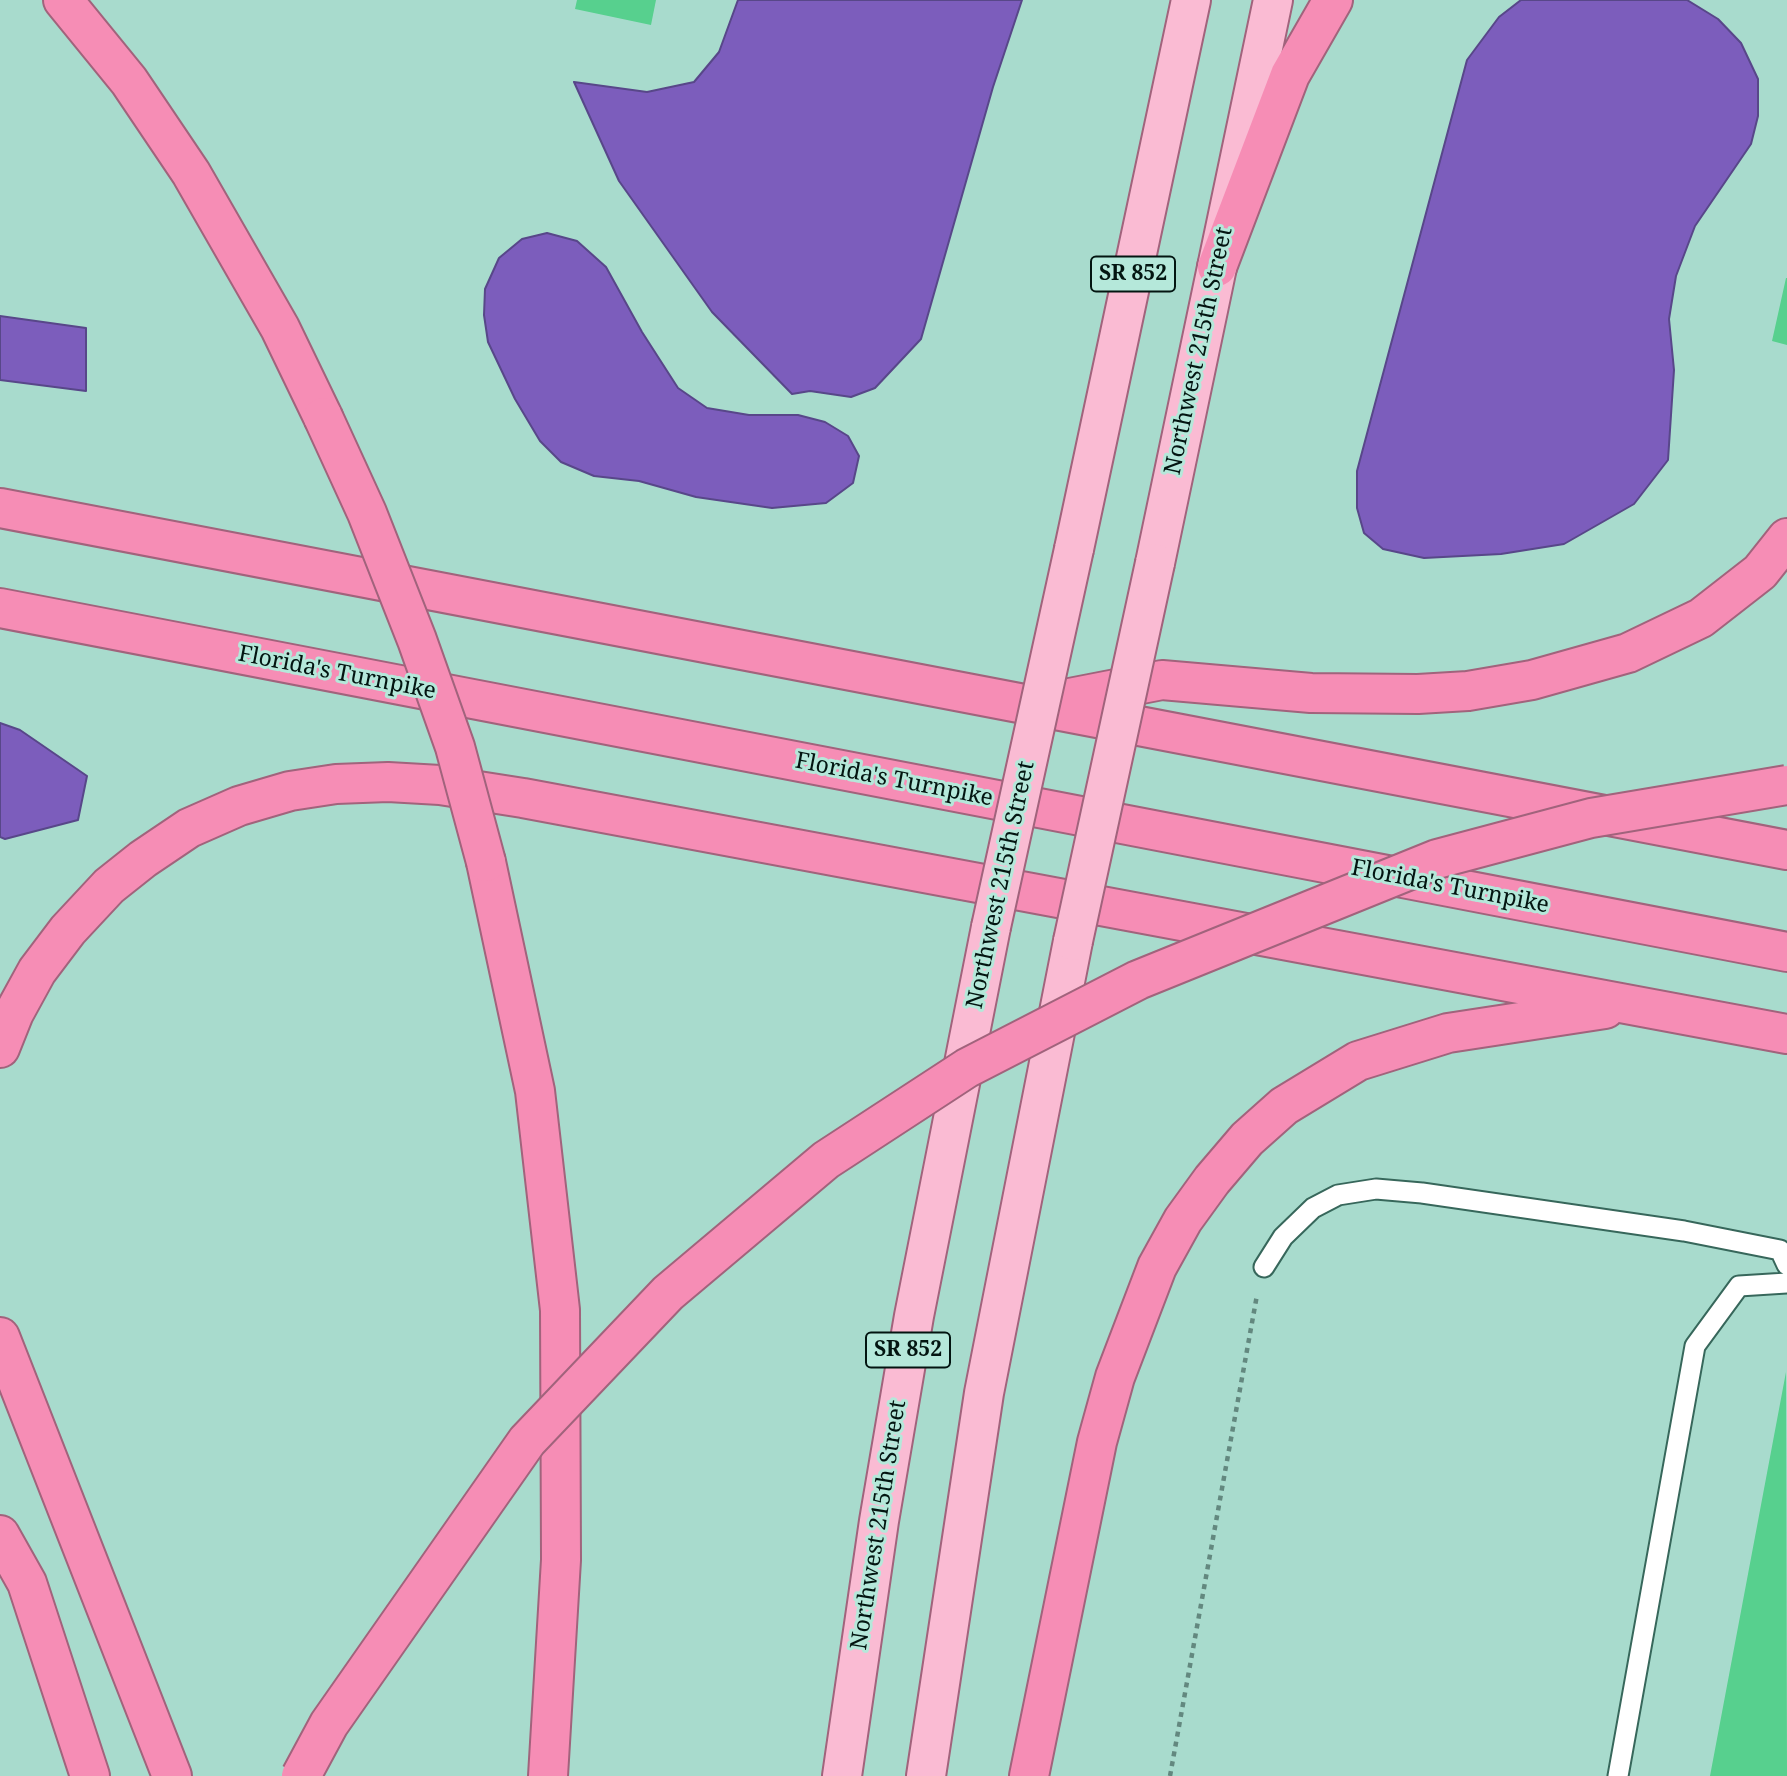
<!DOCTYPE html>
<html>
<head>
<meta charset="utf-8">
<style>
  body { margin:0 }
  canvas { display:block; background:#a8dbcd }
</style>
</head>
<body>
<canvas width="1787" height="1776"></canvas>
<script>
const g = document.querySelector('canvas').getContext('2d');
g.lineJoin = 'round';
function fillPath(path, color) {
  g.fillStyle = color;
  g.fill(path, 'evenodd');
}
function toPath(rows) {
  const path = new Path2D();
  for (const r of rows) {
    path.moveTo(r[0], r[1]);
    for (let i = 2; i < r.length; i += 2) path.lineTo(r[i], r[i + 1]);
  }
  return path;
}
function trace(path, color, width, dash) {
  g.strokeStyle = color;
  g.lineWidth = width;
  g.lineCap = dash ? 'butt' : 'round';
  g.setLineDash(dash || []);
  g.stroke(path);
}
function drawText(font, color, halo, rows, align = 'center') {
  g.font = font + ' "Noto Serif",serif';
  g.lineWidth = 6;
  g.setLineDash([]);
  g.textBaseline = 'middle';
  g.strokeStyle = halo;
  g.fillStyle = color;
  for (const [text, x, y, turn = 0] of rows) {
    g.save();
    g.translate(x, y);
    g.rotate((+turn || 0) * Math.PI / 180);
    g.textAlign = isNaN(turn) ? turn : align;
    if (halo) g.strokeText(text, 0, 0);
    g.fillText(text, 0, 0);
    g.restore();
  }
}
const water = toPath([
  [738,0,1022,0,993,87,921,339,875,388,851,397,810,391,792,394,712,312,619,181,574,82,647,92,694,82,719,52,738,0],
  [1521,0,1687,0,1718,19,1741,43,1758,79,1758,116,1751,144,1695,226,1676,276,1669,319,1674,370,1668,460,1634,504,1564,544,1501,554,1424,558,1383,549,1364,533,1357,508,1357,471,1467,60,1499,17,1521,0],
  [547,233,577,241,606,267,642,332,678,388,707,408,749,415,798,415,825,422,848,436,859,456,853,483,826,503,772,508,696,497,639,481,594,476,561,462,540,441,515,399,488,342,484,315,485,289,499,258,522,239,547,233],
  [0,316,86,328,86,391,0,380,0,316],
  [0,723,20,730,87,776,78,820,5,839,0,837,0,723]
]);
fillPath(water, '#7c5dbc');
trace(water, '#584789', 2);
fillPath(toPath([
  [577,0,656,0,651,25,575,9],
  [1786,278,1787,278,1787,345,1772,341],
  [1786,1372,1787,1776,1710,1776]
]), '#57d08e');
const service = toPath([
  [1264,1267,1283,1237,1313,1208,1338,1195,1376,1189,1422,1193,1684,1231,1780,1250,1787,1265],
  [1618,1776,1695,1346,1739,1286,1787,1283]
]);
const primary = toPath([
  [1074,549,1191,0],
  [1155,563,1273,0],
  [842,1776,879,1521,914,1316,991,927],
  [926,1776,984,1393,1073,941]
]);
const motorway = toPath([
  [63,0,129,81,191,173,280,328,323,417],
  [1217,267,1290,75,1333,0],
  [0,508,1787,850],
  [0,608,1787,952],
  [1049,702,1162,680,1311,693,1418,694,1468,691,1532,680,1628,653,1701,618,1760,572,1787,538],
  [486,862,535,1091,560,1310,561,1560,548,1776],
  [0,1048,14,1013,37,971,68,930,109,886,143,859,189,828,239,806,290,791,336,784,388,782,440,785,523,798,1787,1034],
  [0,1337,172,1776],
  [0,1535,27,1583,90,1776],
  [1029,1776,1097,1442,1115,1377,1157,1267,1183,1220,1212,1180,1247,1139,1284,1106,1358,1061,1448,1033,1605,1009]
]);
trace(service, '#37675b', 23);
trace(primary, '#a1637c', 42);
trace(motorway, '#a1637c', 42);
trace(toPath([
  [1170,1776,1257,1295]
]), '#63887f', 4.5, [5, 5]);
trace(service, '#fff', 19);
trace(primary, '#fabbd3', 38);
trace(motorway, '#f68db5', 38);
const primaryBridge = toPath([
  [991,927,1074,549],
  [1073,941,1155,563]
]);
const motorwayBridge = toPath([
  [323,417,367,513,417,640,455,747,486,862],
  [301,1776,329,1724,527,1441,668,1293,826,1160,967,1068,1138,980,1437,859,1591,818,1787,785]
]);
trace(primaryBridge, '#a1637c', 42, []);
trace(motorwayBridge, '#a1637c', 42, []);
trace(primaryBridge, '#fabbd3', 38);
trace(motorwayBridge, '#f68db5', 38);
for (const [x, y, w] of [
  [1133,274,84],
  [908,1350,84]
]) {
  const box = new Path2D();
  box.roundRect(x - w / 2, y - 17.5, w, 35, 5);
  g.fillStyle = '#b5e8da';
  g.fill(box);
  trace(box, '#031511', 2);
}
drawText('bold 21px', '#031511', null, [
  ["SR 852",1133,274],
  ["SR 852",908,1350]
]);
drawText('23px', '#031511', '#b5e8da', [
  ["Northwest 215th Street",1199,351,-78],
  ["Florida's Turnpike",337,673,11],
  ["Florida's Turnpike",894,780,11],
  ["Northwest 215th Street",1001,885,-78],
  ["Florida's Turnpike",1450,887,11],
  ["Northwest 215th Street",879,1525,-81]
]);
</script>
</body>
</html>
